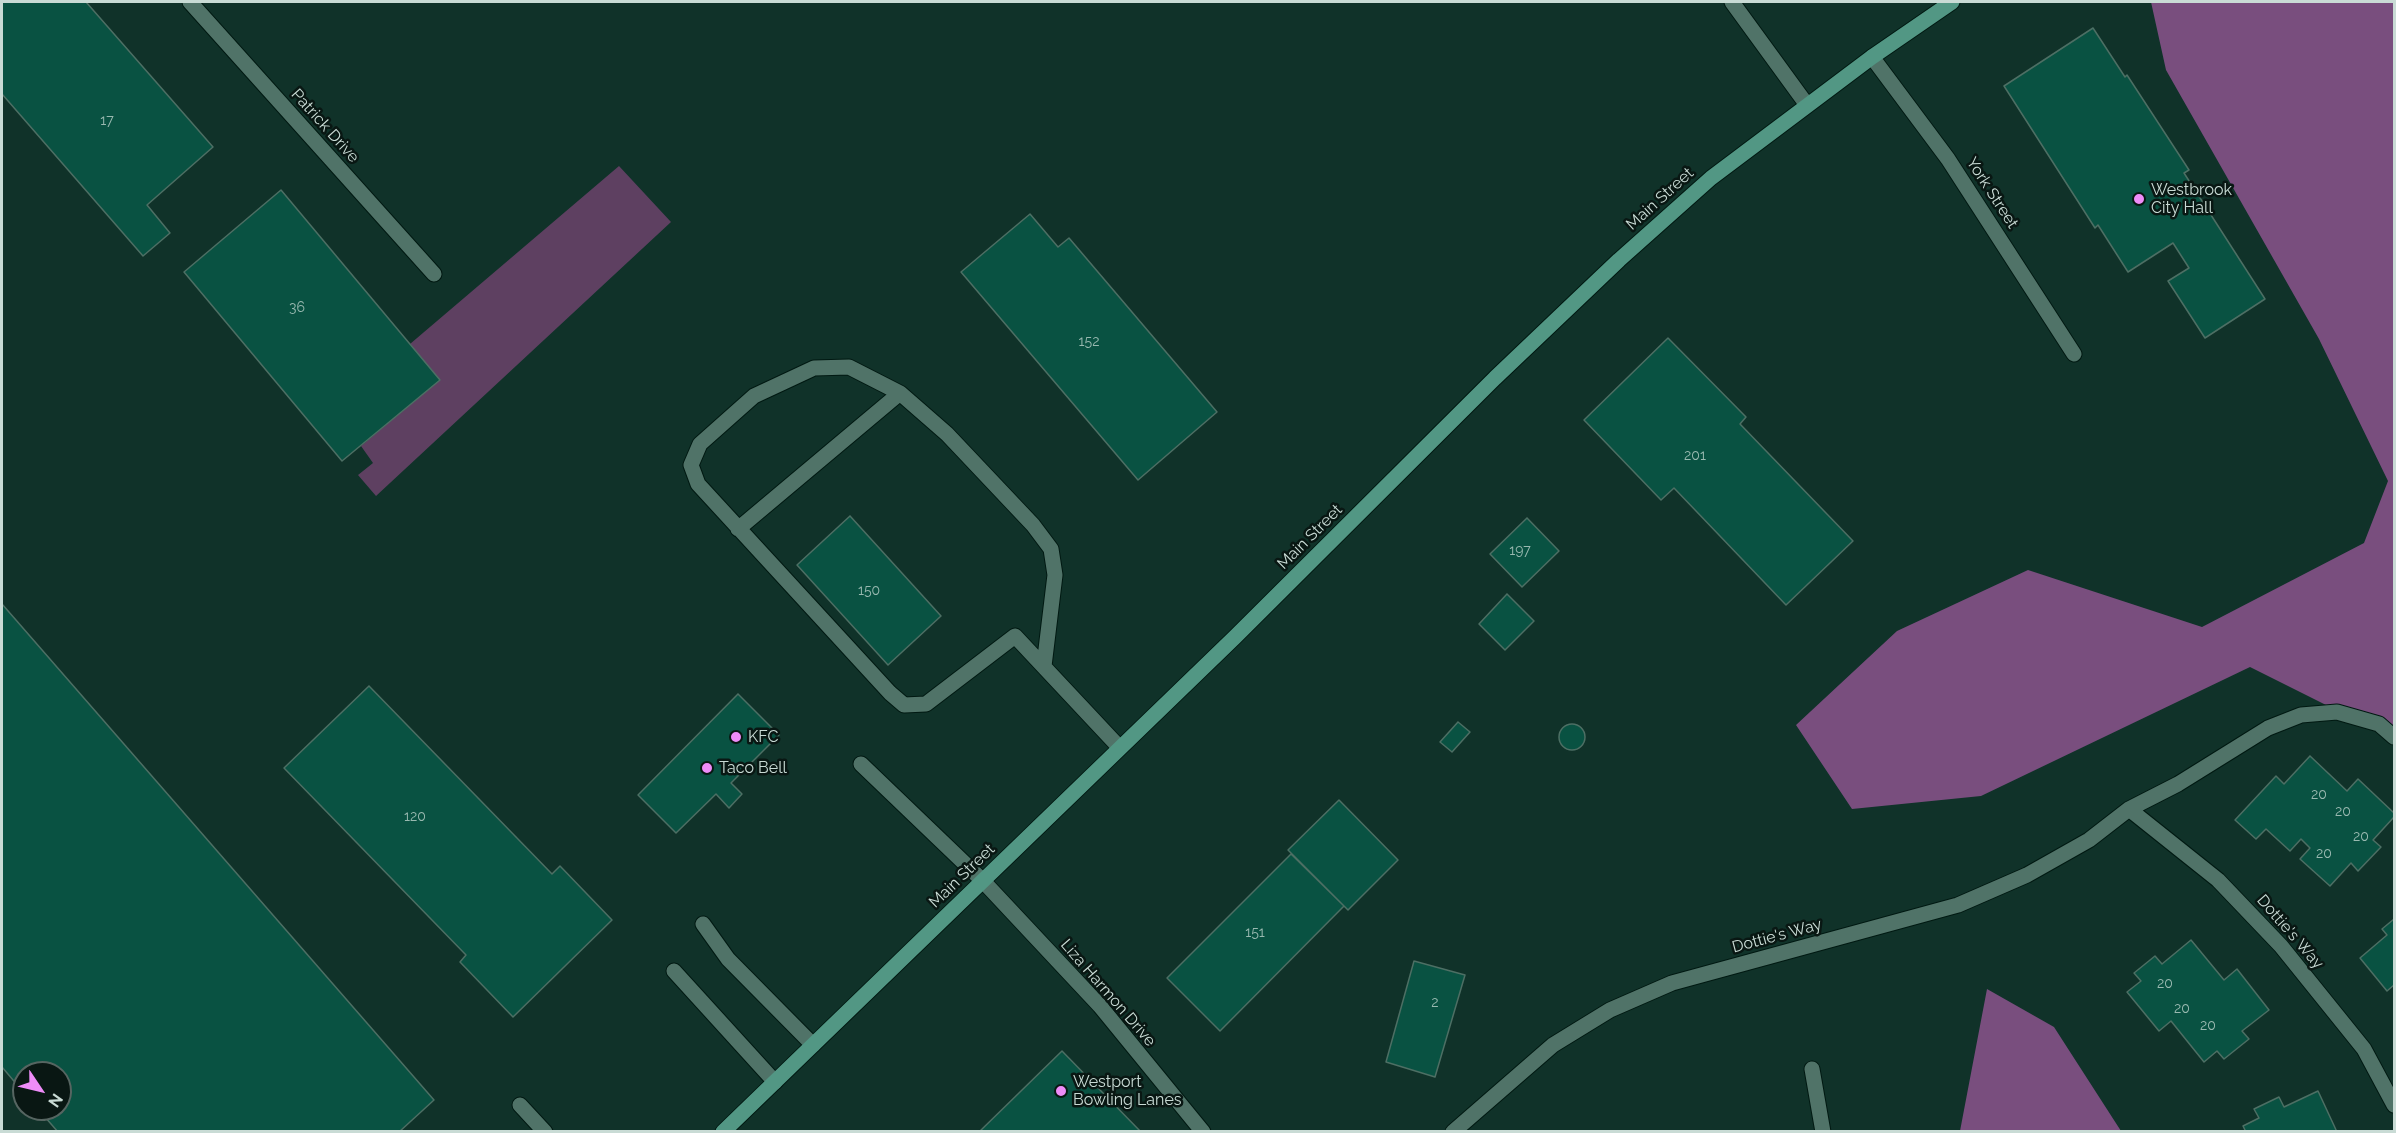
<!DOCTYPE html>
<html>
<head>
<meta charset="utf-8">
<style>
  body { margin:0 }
  #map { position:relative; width:2396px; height:1133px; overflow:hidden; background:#103229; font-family:Raleway,sans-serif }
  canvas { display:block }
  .frame { position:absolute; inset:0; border:3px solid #c9dbd5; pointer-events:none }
  .north { position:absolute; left:12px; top:1061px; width:60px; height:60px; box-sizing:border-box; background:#091713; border:2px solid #566561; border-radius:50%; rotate:125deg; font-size:16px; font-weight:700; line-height:24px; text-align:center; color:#c9dbd5 }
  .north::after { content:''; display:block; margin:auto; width:21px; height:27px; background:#ee8cf8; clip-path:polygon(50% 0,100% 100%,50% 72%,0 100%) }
</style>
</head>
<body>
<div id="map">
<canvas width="2396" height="1133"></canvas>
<div class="frame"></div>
<div class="north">N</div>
</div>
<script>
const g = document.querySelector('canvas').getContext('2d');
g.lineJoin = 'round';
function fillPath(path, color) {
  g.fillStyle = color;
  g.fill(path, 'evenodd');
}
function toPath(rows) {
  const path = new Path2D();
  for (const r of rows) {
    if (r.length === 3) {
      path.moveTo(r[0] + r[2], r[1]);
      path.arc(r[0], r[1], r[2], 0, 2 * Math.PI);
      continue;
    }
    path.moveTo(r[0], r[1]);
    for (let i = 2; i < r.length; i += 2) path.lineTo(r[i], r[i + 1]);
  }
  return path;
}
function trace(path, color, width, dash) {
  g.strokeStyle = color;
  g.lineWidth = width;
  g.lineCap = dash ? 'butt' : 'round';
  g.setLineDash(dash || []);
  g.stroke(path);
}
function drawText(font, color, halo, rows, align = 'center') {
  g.font = font + ' Raleway,sans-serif';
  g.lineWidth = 5;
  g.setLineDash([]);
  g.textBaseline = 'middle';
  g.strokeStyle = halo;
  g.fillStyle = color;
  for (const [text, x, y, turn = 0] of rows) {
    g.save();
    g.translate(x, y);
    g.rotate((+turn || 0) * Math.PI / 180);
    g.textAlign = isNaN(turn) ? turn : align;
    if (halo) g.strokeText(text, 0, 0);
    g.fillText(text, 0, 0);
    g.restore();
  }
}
fillPath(toPath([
  [619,166,671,222,376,496,358,475,373,463,361,446,439,380,410,344]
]), '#5e4061');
fillPath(toPath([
  [2151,2,2394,2,2394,739,2250,667,1981,796,1852,809,1796,725,1897,631,2028,570,2202,627,2364,543,2388,481,2319,339,2166,70],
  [1987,989,2054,1027,2121,1131,1960,1131]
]), '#794e7e');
const building = toPath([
  [2,2,86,2,213,147,147,205,170,233,143,256,2,94,2,2],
  [2093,28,2125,77,2127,75,2189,170,2184,173,2265,299,2205,338,2168,281,2189,268,2173,243,2128,272,2098,225,2095,228,2004,86,2093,28],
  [281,190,440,380,342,461,184,272,281,190],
  [1030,214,1058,247,1069,238,1217,412,1138,480,961,272,1030,214],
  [1668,338,1746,417,1740,424,1853,541,1786,605,1674,488,1661,500,1584,420,1668,338],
  [850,516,941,616,888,665,797,565,850,516],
  [1527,518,1559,551,1522,587,1490,554,1527,518],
  [1507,594,1534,621,1505,650,1479,624,1507,594],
  [2,604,434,1100,399,1132,58,1132,38,1109,60,1109,60,1073,24,1073,24,1093,2,1067,2,604],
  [369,686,552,874,560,866,612,920,513,1017,460,962,466,955,284,768,369,686],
  [738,694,779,735,731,783,742,794,729,808,716,794,676,833,638,795,738,694],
  [1458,722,1470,732,1452,752,1440,742,1458,722],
  [1572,737,13],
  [2310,756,2347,791,2358,779,2394,813,2394,817,2373,840,2381,847,2358,871,2351,863,2330,886,2300,859,2310,848,2301,839,2290,851,2266,829,2256,839,2235,820,2276,776,2284,784,2310,756],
  [1339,800,1398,860,1348,910,1288,850,1339,800],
  [1291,854,1344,906,1220,1031,1167,978,1291,854],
  [2394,919,2394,985,2387,991,2360,958,2387,935,2382,929,2394,919],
  [2191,940,2224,980,2237,969,2269,1010,2242,1031,2249,1039,2224,1059,2217,1051,2204,1062,2171,1021,2159,1031,2127,992,2141,981,2134,973,2155,956,2162,964,2191,940],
  [1414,961,1465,975,1435,1077,1386,1062,1414,961],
  [1062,1051,1141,1132,979,1132,1062,1051],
  [2318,1091,2337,1132,2246,1132,2243,1126,2259,1118,2254,1109,2279,1097,2284,1107,2318,1091]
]);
fillPath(building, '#095242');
trace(building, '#4d6f64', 1.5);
const minor = toPath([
  [190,2,434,274],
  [1732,2,1807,105],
  [1872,57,1948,159,2074,354],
  [738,529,900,393],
  [1044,666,1055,575,1051,549,1033,525,947,434,900,393,849,367,814,368,754,396,700,444,691,465,698,484,890,693,904,705,926,704,1015,636,1119,747],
  [861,764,983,881,1100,1006,1203,1132],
  [2129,809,2218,880,2281,946,2364,1049,2394,1105],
  [703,924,728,959,813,1045],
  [674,971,775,1082],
  [1812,1069,1823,1132],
  [520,1105,545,1132],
  [1453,1132,1553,1045,1610,1010,1672,983,1958,905,2027,875,2089,840,2129,809,2178,784,2268,728,2301,715,2337,712,2379,724,2394,737]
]);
const major = toPath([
  [723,1132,1235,637,1495,378,1619,260,1711,178,1872,57,1952,2]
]);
trace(minor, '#011912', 17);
trace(major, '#011912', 17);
trace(minor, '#507368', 15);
trace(major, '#529784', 15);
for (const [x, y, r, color] of [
  [2139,199,6,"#ee8cf8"],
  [736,737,6,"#ee8cf8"],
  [707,768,6,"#ee8cf8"],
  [1061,1091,6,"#ee8cf8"]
]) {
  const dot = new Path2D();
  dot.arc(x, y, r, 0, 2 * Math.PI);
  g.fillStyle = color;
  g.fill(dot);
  trace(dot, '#091713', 2);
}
drawText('14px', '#99b9b0', null, [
  ["17",107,121],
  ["36",297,308],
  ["152",1089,342],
  ["201",1695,456],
  ["197",1520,551],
  ["150",869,591],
  ["20",2319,795],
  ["20",2343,812],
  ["120",415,817],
  ["20",2361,837],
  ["20",2324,854],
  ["151",1255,933],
  ["20",2165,984],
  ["2",1435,1003],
  ["20",2182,1009],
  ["20",2208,1026]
]);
drawText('16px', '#c9dbd5', '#091713', [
  ["Patrick Drive",325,126,48],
  ["York Street",1992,193,57],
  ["Main Street",1660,199,-42],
  ["Main Street",1310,537,-45],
  ["Main Street",962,876,-44],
  ["Dottie's Way",2290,932,49],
  ["Dottie's Way",1777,936,-15],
  ["Liza Harmon Drive",1108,993,49]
]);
drawText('16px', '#c9dbd5', '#091713', [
  ["Westbrook",2151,190],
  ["City Hall",2151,208],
  ["KFC",748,737],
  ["Taco Bell",719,768],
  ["Westport",1073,1082],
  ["Bowling Lanes",1073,1100]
], 'left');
</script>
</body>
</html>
